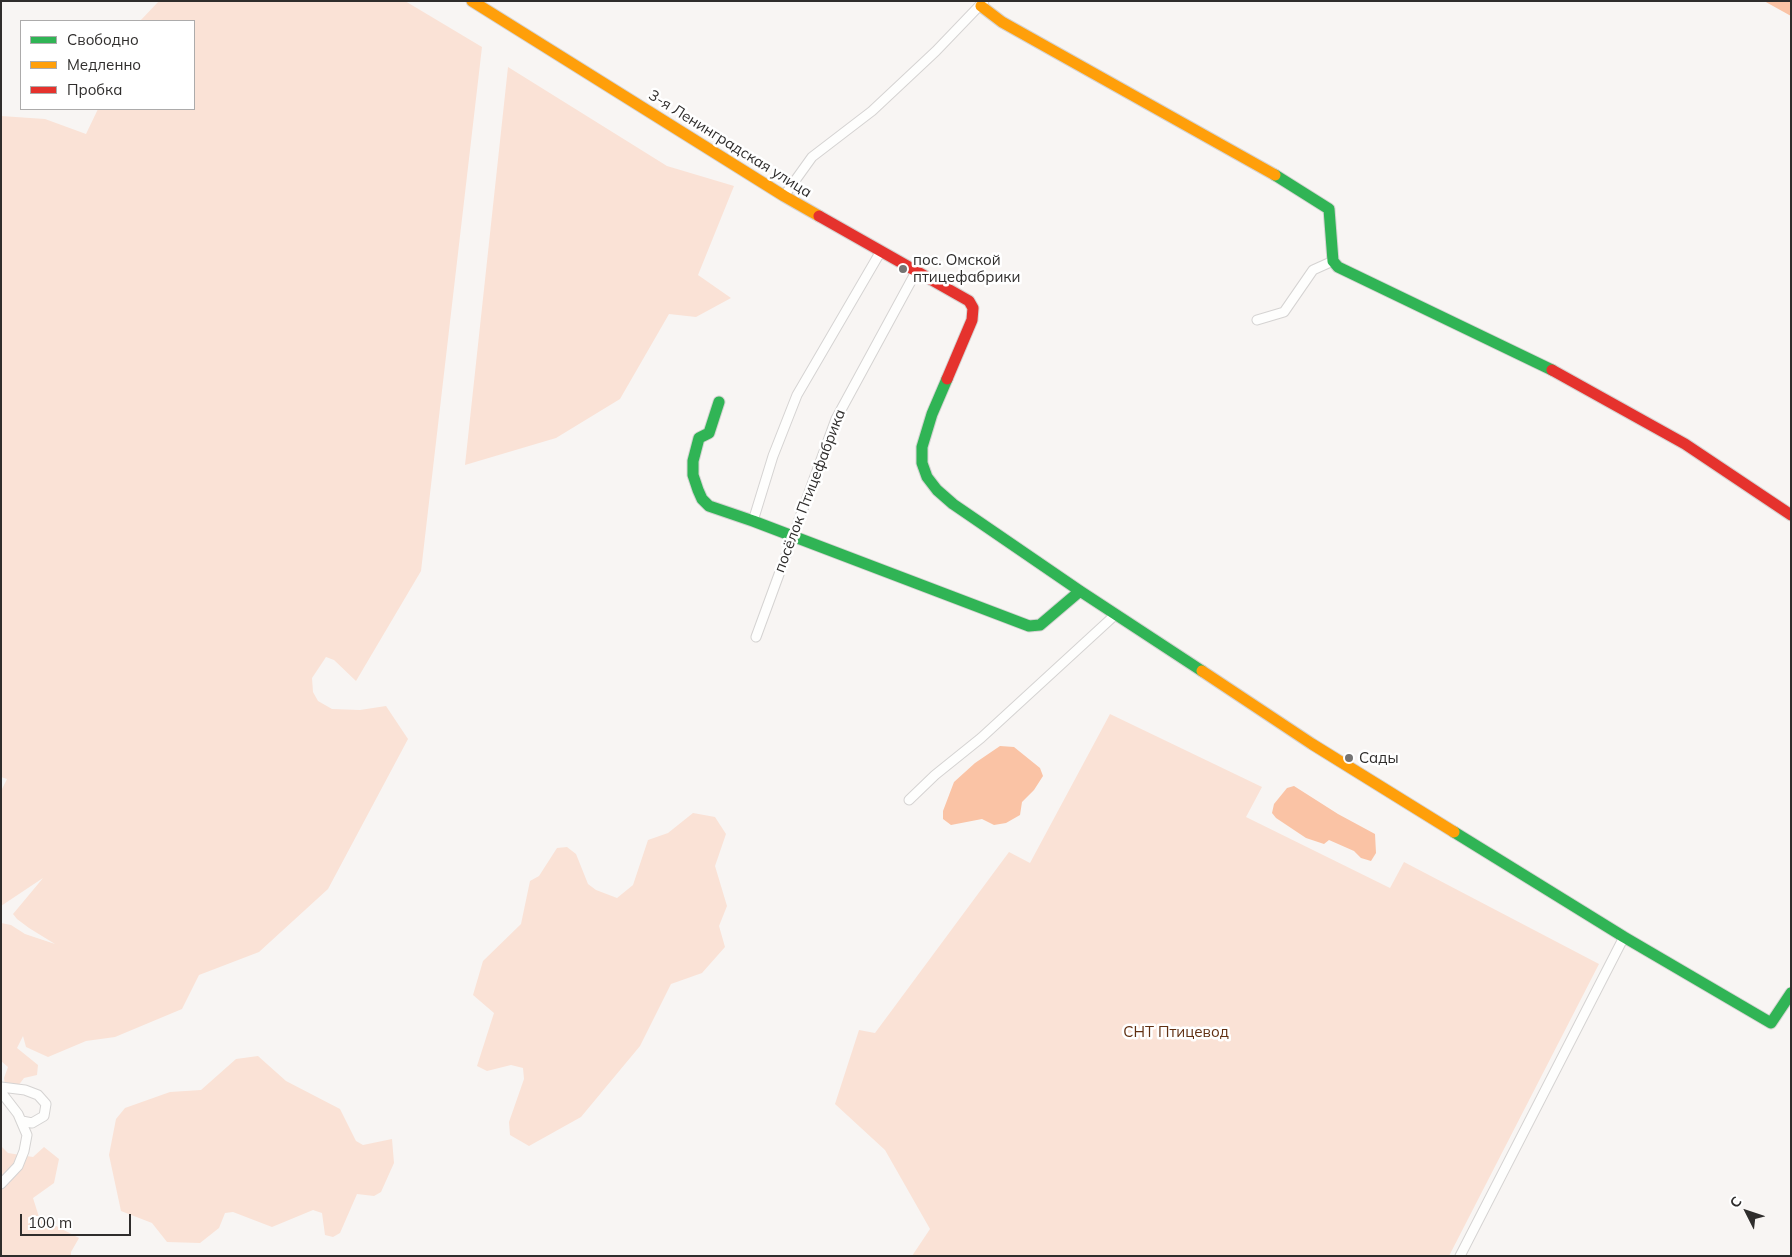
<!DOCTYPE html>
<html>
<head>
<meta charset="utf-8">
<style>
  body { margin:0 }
  #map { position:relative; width:1792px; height:1257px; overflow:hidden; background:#f8f5f3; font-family:Mulish,sans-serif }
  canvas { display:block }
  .frame { position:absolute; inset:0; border:2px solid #2f2d2c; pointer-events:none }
  .legend { position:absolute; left:20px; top:20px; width:175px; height:90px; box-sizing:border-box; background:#fff; border:1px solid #acabab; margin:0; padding:6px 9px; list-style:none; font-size:15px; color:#2f2d2c }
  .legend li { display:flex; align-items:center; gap:10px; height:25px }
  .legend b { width:25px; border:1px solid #acabab }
  .north { position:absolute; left:1722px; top:1187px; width:50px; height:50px; -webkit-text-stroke:4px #fff; paint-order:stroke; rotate:311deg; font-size:14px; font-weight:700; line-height:20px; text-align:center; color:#2f2d2c }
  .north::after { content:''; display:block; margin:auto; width:18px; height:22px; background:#2f2d2c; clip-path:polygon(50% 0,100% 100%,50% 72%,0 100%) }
  .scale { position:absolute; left:20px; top:1214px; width:111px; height:22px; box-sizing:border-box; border:2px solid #2f2d2c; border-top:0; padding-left:6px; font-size:15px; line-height:18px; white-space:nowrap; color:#2f2d2c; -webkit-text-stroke:4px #fff; paint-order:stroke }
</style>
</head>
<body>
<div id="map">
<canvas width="1792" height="1257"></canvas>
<div class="frame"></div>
<ul class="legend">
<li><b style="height:6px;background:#30b455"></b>Свободно</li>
<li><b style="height:6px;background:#ff9f0a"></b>Медленно</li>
<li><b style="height:6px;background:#e5322d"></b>Пробка</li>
</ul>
<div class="north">С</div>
<div class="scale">100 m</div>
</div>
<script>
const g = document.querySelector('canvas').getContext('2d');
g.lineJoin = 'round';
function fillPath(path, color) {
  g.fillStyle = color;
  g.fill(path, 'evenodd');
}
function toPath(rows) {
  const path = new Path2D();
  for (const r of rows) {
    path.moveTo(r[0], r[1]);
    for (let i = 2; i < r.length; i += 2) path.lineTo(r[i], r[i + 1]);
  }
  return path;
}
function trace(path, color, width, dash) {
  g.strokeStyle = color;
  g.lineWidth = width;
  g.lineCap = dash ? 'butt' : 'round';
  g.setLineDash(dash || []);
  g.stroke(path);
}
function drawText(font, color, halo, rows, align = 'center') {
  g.font = font + ' Mulish,sans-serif';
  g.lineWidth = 5;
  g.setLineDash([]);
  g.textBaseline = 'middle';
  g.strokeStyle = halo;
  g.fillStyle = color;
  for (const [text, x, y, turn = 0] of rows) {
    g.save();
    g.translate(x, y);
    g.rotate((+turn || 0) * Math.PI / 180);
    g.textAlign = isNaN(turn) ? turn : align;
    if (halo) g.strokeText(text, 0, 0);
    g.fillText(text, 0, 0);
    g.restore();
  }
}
fillPath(toPath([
  [159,1,405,1,482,47,421,571,356,681,334,660,326,657,312,678,313,692,318,701,332,709,360,710,386,706,408,739,328,889,259,952,199,975,182,1009,115,1037,86,1041,48,1057,26,1047,23,1036,17,1048,38,1065,37,1075,24,1078,18,1086,5,1085,4,1078,8,1067,1,1061,1,923,11,925,25,934,55,944,29,928,17,919,13,914,43,878,1,906,1,791,7,779,1,777,1,116,45,119,86,134,98,109,194,109,194,21,140,21],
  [508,67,667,166,734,186,698,275,731,298,696,317,669,314,620,399,556,438,465,465],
  [1110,714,1262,787,1246,817,1390,888,1404,862,1599,964,1449,1256,912,1256,930,1229,885,1150,835,1104,859,1030,875,1033,1009,852,1030,863],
  [693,813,715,817,726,834,715,866,727,906,719,926,725,947,702,973,671,984,640,1046,581,1117,529,1146,510,1135,509,1122,524,1079,523,1068,511,1065,487,1071,477,1066,494,1013,473,995,483,961,521,924,530,881,539,876,557,848,567,847,576,854,588,884,596,890,617,898,633,885,648,840,668,833],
  [258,1056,286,1081,340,1109,356,1141,363,1145,392,1139,394,1163,381,1192,374,1196,357,1194,340,1233,333,1237,325,1235,322,1213,313,1210,272,1227,233,1212,225,1213,219,1228,200,1243,167,1242,152,1223,121,1211,109,1155,116,1119,125,1108,170,1092,201,1090,236,1059],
  [1,1146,8,1153,33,1157,44,1147,59,1159,54,1183,33,1198,39,1217,79,1238,71,1252,71,1256,1,1256]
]), '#fae2d6');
fillPath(toPath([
  [1764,1,1791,1,1791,16],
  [1000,746,1014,747,1040,768,1043,776,1034,790,1022,802,1020,815,1006,823,994,825,982,819,951,825,943,819,943,811,954,782,975,763],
  [1294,786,1338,814,1375,834,1376,853,1371,861,1361,858,1354,851,1329,840,1324,844,1306,838,1276,818,1272,813,1274,804,1287,788]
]), '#fac3a5');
const street = toPath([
  [784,196,812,157,872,111,936,51,984,1],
  [1257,320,1284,312,1313,270,1333,261],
  [753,521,773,456,797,395,881,251],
  [756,637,836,419,917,270],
  [909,800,935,775,981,738,1115,615],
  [1,1087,25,1090,38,1095,46,1104,44,1116,32,1123,22,1121],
  [1,1092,18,1114,27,1135,24,1151,18,1166,1,1184],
  [1460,1256,1624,937]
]);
const fast = toPath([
  [1275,175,1329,209,1333,261,1338,267,1552,370],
  [947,379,932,414,922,447,922,463,927,477,937,490,953,504,1080,591,1202,671],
  [719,402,709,433,699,438,693,461,693,475,698,490,702,499,709,506,753,521,1029,626,1040,625,1080,591],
  [1454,832,1624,937,1771,1023,1791,993]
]);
const slow = toPath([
  [472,1,784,196,819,216],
  [981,6,1002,22,1275,175],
  [1202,671,1312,744,1454,832]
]);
const jam = toPath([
  [819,216,969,301,973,308,972,320,947,379],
  [1552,370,1685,444,1791,515]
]);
trace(street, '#d5d3d2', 11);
trace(fast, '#d5d3d2', 13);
trace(slow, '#d5d3d2', 13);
trace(jam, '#d5d3d2', 13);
trace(street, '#fefefd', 9);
trace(fast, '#30b455', 11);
trace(slow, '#ff9f0a', 11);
trace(jam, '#e5322d', 11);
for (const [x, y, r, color] of [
  [903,269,5,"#757372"],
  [1349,758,5,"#757372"]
]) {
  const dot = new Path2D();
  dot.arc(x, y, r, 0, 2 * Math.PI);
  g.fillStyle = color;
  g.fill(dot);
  trace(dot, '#fff', 2);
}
drawText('15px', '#2f2d2c', '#fff', [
  ["3-я Ленинградская улица",730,144,32],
  ["посёлок Птицефабрика",810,491,-69]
]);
drawText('15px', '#2f2d2c', '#fff', [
  ["пос. Омской",913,260],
  ["птицефабрики",913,277],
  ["Сады",1359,758]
], 'left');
drawText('15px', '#613012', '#fff', [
  ["СНТ Птицевод",1176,1032]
]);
</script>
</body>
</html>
